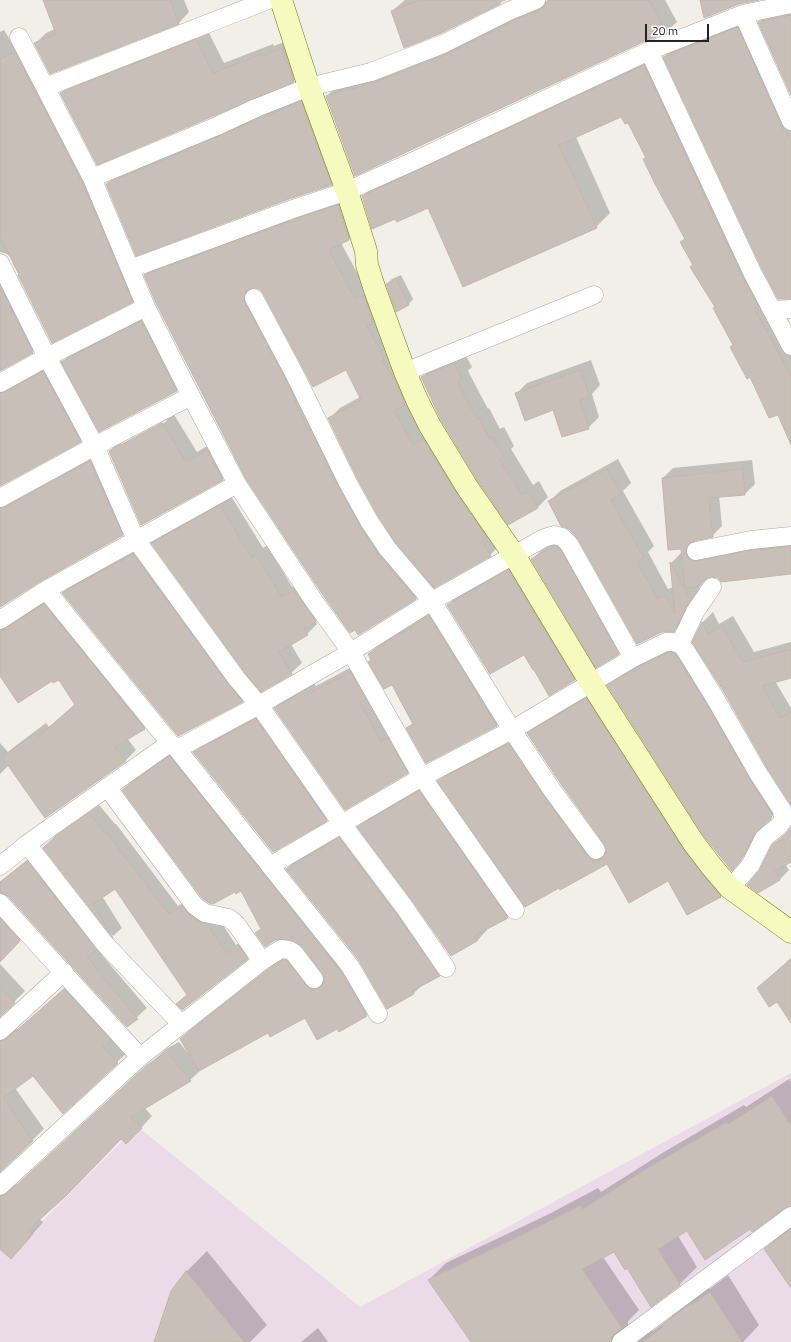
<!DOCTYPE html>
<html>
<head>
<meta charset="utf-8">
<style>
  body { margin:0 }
  #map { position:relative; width:791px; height:1342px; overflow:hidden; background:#f2efe9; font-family:"Titillium Web",sans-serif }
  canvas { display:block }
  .scale { position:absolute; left:645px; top:24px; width:64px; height:18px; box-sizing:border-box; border:2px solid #222; border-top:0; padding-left:5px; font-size:12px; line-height:14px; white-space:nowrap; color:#222; -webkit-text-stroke:3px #fff; paint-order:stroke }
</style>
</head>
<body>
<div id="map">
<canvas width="791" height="1342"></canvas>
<div class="scale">20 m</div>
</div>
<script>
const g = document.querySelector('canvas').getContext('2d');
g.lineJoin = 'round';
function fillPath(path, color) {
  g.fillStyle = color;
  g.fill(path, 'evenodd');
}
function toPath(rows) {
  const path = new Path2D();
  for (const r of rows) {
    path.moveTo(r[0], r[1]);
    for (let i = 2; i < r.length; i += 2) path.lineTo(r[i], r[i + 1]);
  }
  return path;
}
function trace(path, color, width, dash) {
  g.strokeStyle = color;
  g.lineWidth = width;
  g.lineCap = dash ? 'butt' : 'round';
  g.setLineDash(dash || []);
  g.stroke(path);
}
fillPath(toPath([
  [791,1073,791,1342,0,1342,0,1234,14,1250,137,1126,360,1307]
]), '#ebdbe8');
fillPath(toPath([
  [44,0,184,0,189,12,179,23,51,73,35,44,46,33,55,29],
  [405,0,506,0,438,33,392,11],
  [547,0,665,0,677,22,666,32,644,41,327,96,337,86,547,1],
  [791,7,791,93,759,22,769,12],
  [748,18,791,114,791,298,664,57,675,47],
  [207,29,224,63,273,44,274,46,294,38,304,70,294,81,61,93,72,82],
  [4,30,15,48,142,291,132,301,52,342,10,257,7,254,0,252,0,32],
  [658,52,791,336,791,444,778,413,750,376,731,347,734,344,716,307,682,242,685,238,644,160,647,157,628,121,622,116,576,137,610,213,596,227,428,207,363,196,377,182],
  [312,92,342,174,331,184,286,199,107,184,118,173],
  [349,195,360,229,349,239,341,243,366,289,415,393,406,403,424,435,501,544,490,555,329,419,340,408,360,397,346,368,260,288,254,286,255,292,370,515,426,587,416,598,358,634,145,275,156,265],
  [0,253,1,257,43,341,32,352,0,370],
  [401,275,413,299,408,305,387,284,392,279],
  [152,311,187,380,176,391,63,362,73,351],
  [465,354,472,367,468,371,488,409,489,408,500,429,504,427,514,446,511,449,533,485,539,481,548,497,538,507,509,524,422,377,433,367],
  [591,360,600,385,592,394,599,417,588,428,554,409,516,394,527,383],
  [53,362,91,431,80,441,0,485,0,373],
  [173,413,197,452,218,440,233,468,222,479,110,451,120,440],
  [166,420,167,421,121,446,121,443],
  [101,451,132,524,122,535,40,580,0,606,0,608,0,489],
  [618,459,631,483,623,491,654,546,648,552,668,589,673,587,671,563,682,552,663,478,673,468,752,460,755,484,745,494,719,496,722,526,712,536,695,539,695,543,791,538,791,572,718,577,708,576,699,586,700,589,685,620,674,631,579,538,549,502,560,491],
  [231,496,263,548,267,545,292,587,305,580,326,611,316,621,317,624,307,634,291,644,302,663,291,673,153,544,163,533],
  [566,536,629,643,618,653,532,559,543,549],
  [144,544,252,691,242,701,63,593,74,583],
  [518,561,584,669,574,680,525,654,448,605,458,595],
  [55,594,154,717,144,728,127,738,136,750,125,761,9,765,0,774,0,743,8,752,14,747,46,723,49,727,75,704,60,678,52,679,0,674,0,611],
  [440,606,507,715,497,725,427,762,408,728,413,723,392,684,369,654,380,643],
  [713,612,719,624,733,616,754,652,791,642,791,674,775,681,791,708,791,803,694,642,703,622],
  [679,643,781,808,763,824,751,849,732,869,609,686,619,675],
  [361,662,418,762,407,772,275,708,286,698,313,682,316,686],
  [596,689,731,886,721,896,688,914,668,880,607,863,560,888,439,781,449,771,519,734,603,850,607,851,607,848,528,734,538,723],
  [266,709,336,810,326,820,273,851,194,752,204,742],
  [180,747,376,1005,366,1015,338,1028,305,1016,269,1031,202,1069,190,1080,144,1107,152,1116,141,1128,122,1138,39,1218,43,1222,22,1246,0,1248,0,964,25,991,1,1015,1,1021,9,1030,15,1030,19,1028,76,978,129,1051,63,1112,33,1075,15,1088,44,1129,1,1170,1,1176,9,1185,15,1185,20,1183,166,1049,179,1042,188,1053,189,1052,181,1039,191,1029,279,960,294,950,320,979,325,980,325,978,303,946,295,940,257,933,262,928,241,890,123,790,133,780],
  [430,781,518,906,507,917,486,928,487,930,477,941,359,827,369,817],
  [99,805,115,824,116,824,178,906,191,898,216,915,236,945,247,937,256,949,247,958,188,994,115,888,102,896,122,928,113,936,45,848,68,827],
  [349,829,449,966,439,975,422,985,413,994,359,959,287,869,297,859],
  [791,829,791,861,785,864,789,870,780,879,758,891,760,871,773,845],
  [37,852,103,954,102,955,147,1008,127,1026,8,895,0,892,0,882],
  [0,914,31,929,0,962],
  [791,958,791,1018,777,1001,759,988],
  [789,1079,791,1082,791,1205,750,1227,687,1230,678,1236,697,1267,680,1284,628,1267,614,1250,603,1257,639,1310,628,1321,628,1326,630,1331,651,1329,653,1331,668,1320,680,1308,709,1287,710,1289,728,1275,759,1325,743,1342,472,1342,429,1280,446,1263,549,1214,598,1188,601,1192,664,1152,744,1105,746,1107],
  [791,1226,791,1287,765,1249,783,1232],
  [207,1251,267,1325,250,1342,154,1342,186,1272],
  [318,1328,328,1342,301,1342]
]), '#0003');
const building = toPath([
  [43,0,170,0,179,24,50,74,34,43,56,34,43,0],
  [420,0,500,0,500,4,439,34,404,48,391,11,420,0],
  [550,0,649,0,667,33,645,41,355,176,326,96,347,89,349,88,350,90,375,82,447,54,513,21,540,10,544,7,546,2,550,0],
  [700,0,759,0,739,4,704,18,700,0],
  [791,15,791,95,758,22,791,15],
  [738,27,781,125,791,140,791,299,778,299,761,267,663,57,738,27],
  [196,39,213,73,262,54,263,56,283,48,294,82,97,165,60,93,196,39],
  [15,52,82,182,133,302,52,343,18,275,19,274,13,263,14,263,0,238,0,59,15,52],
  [644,65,742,276,759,307,754,308,791,375,791,445,778,415,769,418,750,377,747,379,730,347,733,345,713,308,715,307,690,267,693,265,680,242,685,239,655,184,643,159,646,158,628,123,625,124,621,117,559,145,597,228,463,287,428,208,397,222,395,219,372,229,362,196,644,65],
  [301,101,332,185,286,200,136,256,106,184,301,101],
  [338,205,349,240,329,250,355,299,364,295,374,323,367,326,384,358,382,359,397,384,405,405,394,411,413,445,423,439,457,494,487,537,482,540,491,556,434,588,395,542,378,516,357,478,328,418,361,400,346,370,313,387,263,293,260,289,255,288,249,289,245,292,244,297,245,303,286,380,308,430,310,429,339,488,360,526,378,554,416,599,358,635,355,630,350,633,323,595,246,479,156,303,144,275,293,220,338,205],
  [396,279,409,305,396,312,386,284,396,279],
  [0,286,33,353,0,371,0,286],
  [141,321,177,391,99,432,61,362,141,321],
  [454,363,462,379,457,381,477,419,479,418,490,439,493,437,504,457,500,460,522,495,528,491,538,508,508,525,477,480,441,420,421,377,454,363],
  [580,370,590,396,580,400,589,429,562,437,553,410,525,421,515,393,580,370],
  [43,371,81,442,0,486,0,393,5,392,43,371],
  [162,423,186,462,207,450,223,480,141,525,109,451,162,423],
  [90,461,123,535,41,581,0,607,0,508,5,507,90,461],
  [607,469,621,494,611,500,644,558,637,562,658,599,665,595,675,614,670,562,690,600,674,632,662,632,637,644,578,539,569,529,561,526,548,501,607,469],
  [743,469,745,495,709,498,713,537,694,541,689,543,686,547,686,553,688,558,692,561,698,561,753,550,791,547,791,574,721,582,718,578,712,577,707,578,699,587,685,588,681,549,668,550,662,478,743,469],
  [220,505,252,558,256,555,282,597,294,590,316,622,304,629,308,635,279,652,292,674,261,692,245,673,151,543,220,505],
  [555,546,561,550,619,654,596,668,531,559,555,546],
  [133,554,229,685,243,702,178,736,62,593,133,554],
  [508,570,575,680,549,696,534,670,533,670,524,655,490,674,447,605,508,570],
  [44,604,145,729,115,747,126,761,45,818,2,757,36,733,38,737,75,705,59,680,53,683,52,681,18,703,0,676,0,630,6,629,44,604],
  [429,616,497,726,426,763,406,728,413,724,392,685,384,689,368,662,371,660,368,654,429,616],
  [702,622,708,634,722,626,743,662,791,649,791,678,762,686,780,718,791,712,791,805,767,768,724,692,692,642,702,622],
  [668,652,674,653,677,657,706,703,749,778,772,814,771,819,755,833,741,860,732,871,703,835,607,685,638,667,668,652],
  [350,672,366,700,360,703,381,742,388,738,408,773,345,810,274,708,302,692,305,696,350,672],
  [586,698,683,849,721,897,687,915,668,881,629,903,607,864,560,890,559,888,525,907,437,781,508,744,544,796,588,856,592,860,597,860,602,859,606,854,606,848,604,844,561,784,527,733,586,698],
  [256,719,327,821,273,852,193,752,256,719],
  [169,756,341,972,367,1016,339,1032,337,1029,317,1040,305,1018,270,1037,268,1033,199,1071,180,1039,268,970,283,960,286,960,306,985,310,989,316,989,321,987,324,983,324,978,322,973,302,947,294,941,282,939,275,940,265,947,255,933,261,929,241,891,236,894,235,892,213,904,209,903,202,898,122,790,169,756],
  [419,791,508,918,474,936,477,941,451,956,413,902,357,827,419,791],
  [89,813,105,833,106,832,169,914,182,906,189,915,199,922,207,924,226,953,238,945,248,959,182,1010,176,1004,187,995,115,889,93,904,113,938,43,848,57,835,89,813],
  [791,827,791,862,775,871,780,880,758,893,747,885,759,871,772,845,786,834,791,827],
  [339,838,396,914,440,976,412,991,414,994,387,1009,358,959,286,869,339,838],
  [27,861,97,950,87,957,94,964,93,965,138,1019,127,1027,8,896,0,893,0,882,27,861],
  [0,919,20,941,0,962,0,919],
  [791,959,791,1023,777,1002,769,1007,757,988,791,959],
  [0,987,15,1003,0,1017,0,987],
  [64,989,111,1041,103,1047,118,1063,63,1114,33,1076,3,1098,33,1141,0,1172,0,1041,7,1039,64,989],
  [167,1052,191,1081,131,1117,142,1128,126,1144,121,1139,67,1195,28,1230,33,1234,11,1259,0,1249,0,1196,7,1194,147,1065,167,1052],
  [772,1096,791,1125,791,1206,785,1208,752,1232,750,1229,705,1260,687,1231,658,1249,680,1285,651,1307,627,1268,625,1270,614,1252,582,1269,622,1328,614,1334,612,1337,611,1342,471,1342,428,1280,530,1231,581,1205,583,1209,646,1169,727,1122,728,1124,772,1096],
  [791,1229,791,1288,764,1249,791,1229],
  [186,1271,244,1342,154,1342,171,1291,186,1271],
  [710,1292,742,1342,643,1342,663,1327,662,1325,691,1303,692,1305,710,1292]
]);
fillPath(building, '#c7bfb8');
trace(building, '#c4b6ab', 1);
const street = toPath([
  [743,14,791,121],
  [19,37,92,178,146,307,191,396,237,484,314,601,351,652,422,777,515,910],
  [649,51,752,272,791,346],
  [46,87,268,0],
  [92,178,217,126,256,108,309,87,371,72,443,44,509,11,536,0],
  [0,263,47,357,95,446,136,540,237,679,259,705,342,824,405,908,446,968],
  [130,269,290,210,347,191,414,161,649,51,743,14,791,4],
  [254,298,295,375,348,483,369,521,387,548,432,601,512,730,552,790,596,850],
  [773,310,791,309],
  [405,372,594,295],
  [0,383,47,357,146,307],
  [0,498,95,446,191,396],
  [696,551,751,540,791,536],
  [46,590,170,743],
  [0,620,46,590,237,484],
  [680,644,695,612,712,587],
  [177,749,350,966,378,1014],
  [107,787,195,906,205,913,229,918,236,924,262,961],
  [27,844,104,943,181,1024],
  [0,866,27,844,170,743,177,749,259,705,351,652,432,601,544,538,554,535,562,537,569,544,633,658],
  [270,866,422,777,512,730,633,658,666,642,673,642,680,644,686,651,715,698,758,773,782,810,783,820,779,826,764,838,750,866,730,888],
  [0,903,140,1057],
  [0,1031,64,972],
  [0,1186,140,1057,262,961,281,949,289,950,294,953,314,979],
  [621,1342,791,1216]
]);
const secondary = toPath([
  [281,0,309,87,347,191,366,251,367,265,375,290,405,372,417,400,430,426,467,487,514,555,591,683,693,842,712,867,730,888,791,932]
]);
trace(street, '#a9a9a9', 19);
trace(secondary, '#707d05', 23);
trace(street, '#fff', 18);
trace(secondary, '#f7fabf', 22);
</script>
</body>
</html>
